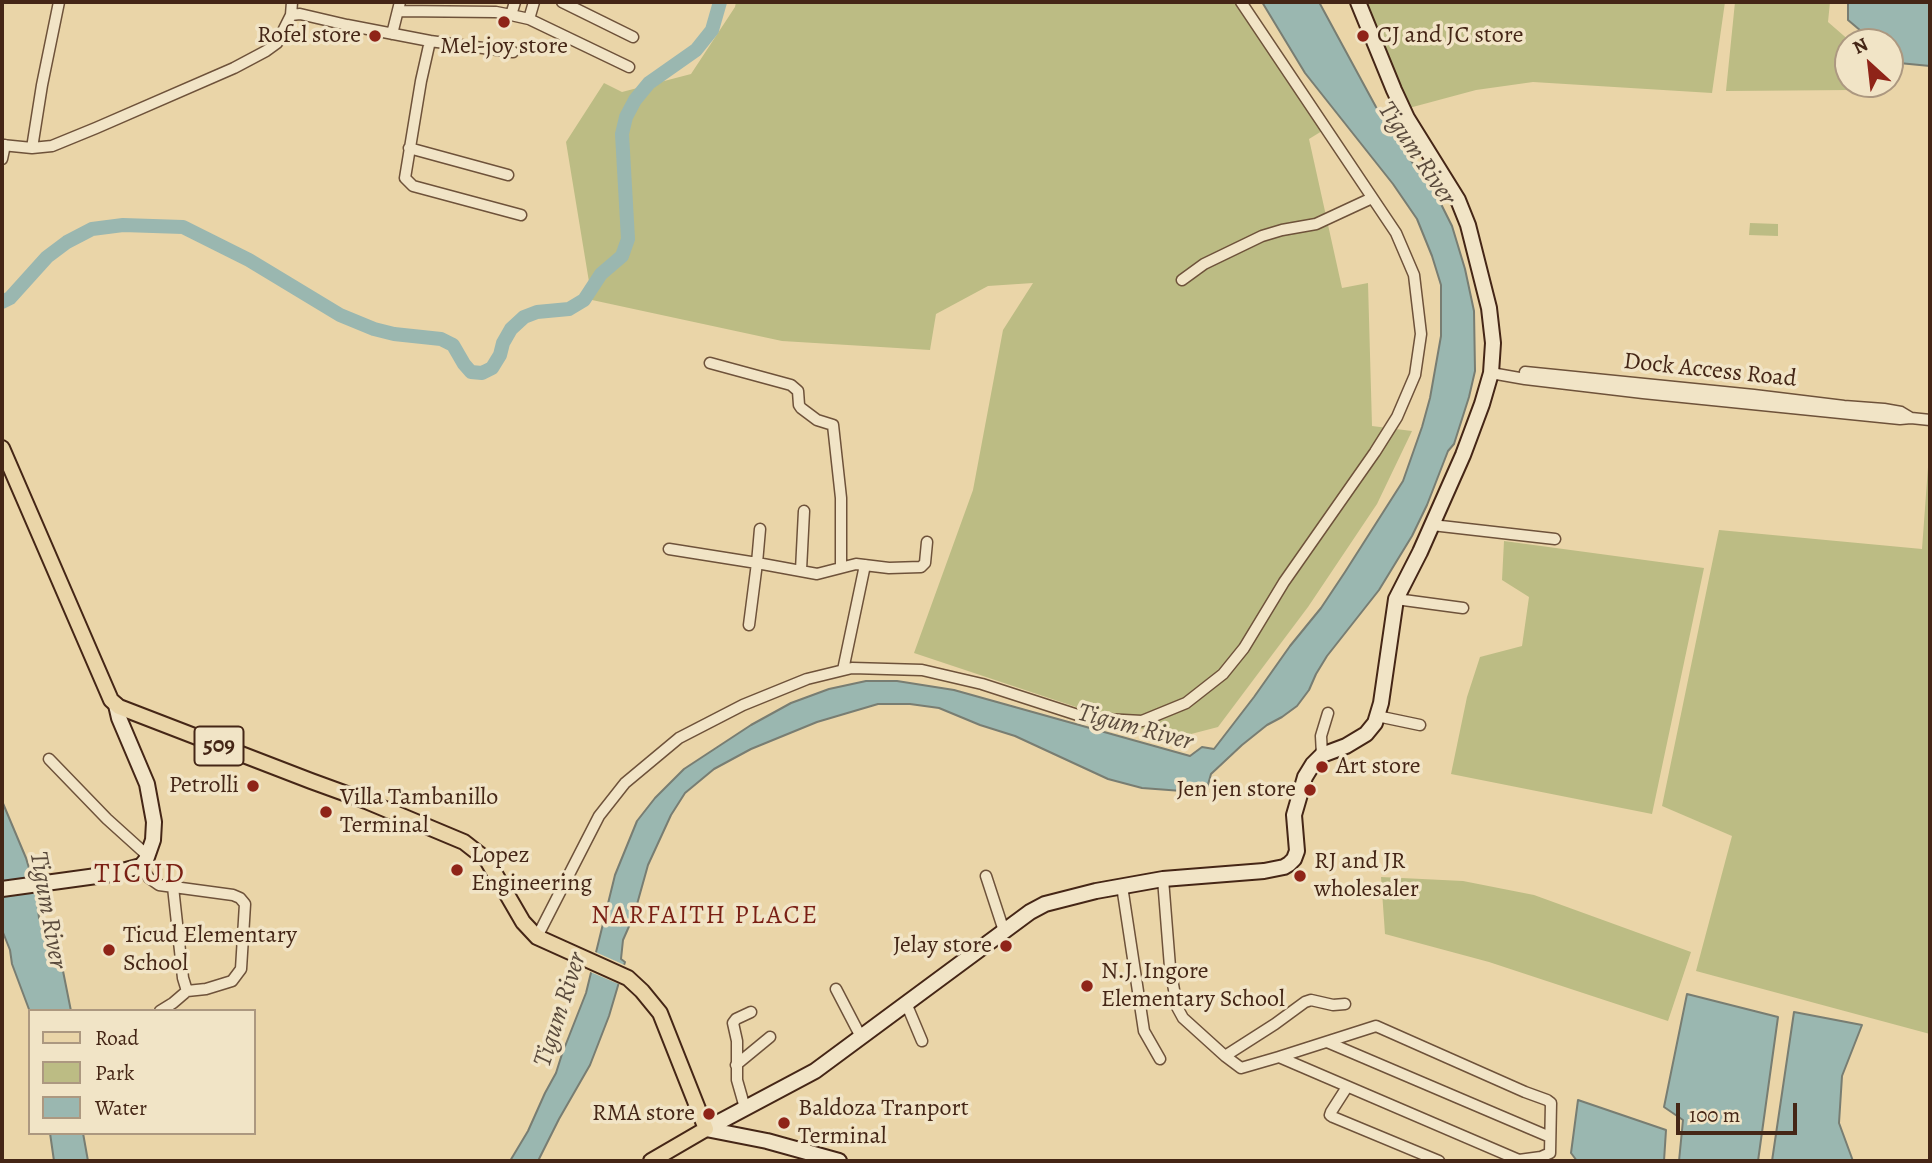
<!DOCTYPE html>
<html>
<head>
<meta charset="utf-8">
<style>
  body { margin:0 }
  #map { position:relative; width:1932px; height:1163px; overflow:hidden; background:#ead5a8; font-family:Alegreya,serif }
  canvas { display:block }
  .frame { position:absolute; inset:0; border:4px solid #452616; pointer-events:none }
  .legend { position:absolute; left:28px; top:1009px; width:228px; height:126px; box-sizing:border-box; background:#f1e4c6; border:2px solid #ac9880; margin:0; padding:9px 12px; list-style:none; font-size:21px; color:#452616 }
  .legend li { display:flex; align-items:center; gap:14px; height:35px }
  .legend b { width:35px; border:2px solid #ac9880 }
  .north { position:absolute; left:1834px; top:28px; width:70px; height:70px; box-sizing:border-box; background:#f1e4c6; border:2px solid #ac9880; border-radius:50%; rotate:333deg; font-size:19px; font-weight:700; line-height:28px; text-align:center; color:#452616 }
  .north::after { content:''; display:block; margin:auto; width:24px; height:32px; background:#8f2418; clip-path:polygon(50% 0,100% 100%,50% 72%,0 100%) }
  .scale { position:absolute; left:1676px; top:1103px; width:121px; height:32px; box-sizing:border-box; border:4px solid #452616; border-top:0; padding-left:9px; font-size:21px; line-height:24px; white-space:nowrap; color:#452616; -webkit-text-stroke:5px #f1e4c6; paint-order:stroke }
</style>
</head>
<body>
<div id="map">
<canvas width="1932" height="1163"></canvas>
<div class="frame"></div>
<ul class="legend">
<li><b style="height:9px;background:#ead5a8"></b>Road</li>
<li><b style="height:19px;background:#bcbc84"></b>Park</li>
<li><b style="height:19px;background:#9ab7b0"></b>Water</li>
</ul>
<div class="north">N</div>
<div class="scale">100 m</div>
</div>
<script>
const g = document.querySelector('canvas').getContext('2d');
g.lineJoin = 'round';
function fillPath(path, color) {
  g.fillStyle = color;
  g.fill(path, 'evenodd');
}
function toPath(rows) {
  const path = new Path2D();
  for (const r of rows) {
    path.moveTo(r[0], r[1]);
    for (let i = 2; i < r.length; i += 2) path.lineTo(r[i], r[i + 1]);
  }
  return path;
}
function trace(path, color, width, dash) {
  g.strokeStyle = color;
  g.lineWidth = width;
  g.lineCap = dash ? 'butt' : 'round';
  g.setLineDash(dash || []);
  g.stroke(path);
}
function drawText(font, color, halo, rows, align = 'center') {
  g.font = font + ' Alegreya,serif';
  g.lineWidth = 7;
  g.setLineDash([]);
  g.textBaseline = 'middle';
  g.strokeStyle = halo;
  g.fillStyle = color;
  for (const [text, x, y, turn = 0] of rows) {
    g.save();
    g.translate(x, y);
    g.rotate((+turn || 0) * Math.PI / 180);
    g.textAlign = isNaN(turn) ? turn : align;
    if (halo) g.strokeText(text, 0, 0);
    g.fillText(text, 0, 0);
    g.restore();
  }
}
fillPath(toPath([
  [736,2,1238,2,1322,131,1309,139,1342,288,1368,283,1372,426,1412,431,1377,504,1308,607,1218,727,1172,739,914,653,973,490,1003,330,1033,283,988,286,936,314,930,350,782,341,592,300,566,142,604,83,622,92,691,74,735,7],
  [1366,2,1725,2,1712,93,1533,82,1476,90,1409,108],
  [1735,2,1830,2,1828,22,1851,42,1848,42,1848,84,1852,84,1851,90,1726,91],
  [1750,223,1778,224,1778,236,1749,235],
  [1930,440,1930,1034,1696,971,1732,836,1662,806,1719,530,1922,549],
  [1504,541,1704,568,1652,814,1451,774,1467,697,1480,657,1522,646,1529,597,1502,580],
  [1381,877,1463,881,1534,895,1691,952,1668,1021,1489,962,1385,934]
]), '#bcbc84');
const water = toPath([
  [1262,2,1319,2,1376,107,1387,122,1417,170,1435,192,1452,226,1465,269,1474,311,1475,371,1469,397,1454,444,1448,451,1427,505,1412,536,1379,590,1327,656,1316,674,1309,690,1297,706,1282,717,1267,725,1242,745,1211,774,1207,788,1182,791,1142,788,1108,779,1015,736,980,725,939,708,910,704,878,704,817,722,751,749,714,769,685,793,671,815,648,865,634,915,623,940,621,959,625,962,609,1016,590,1065,559,1119,538,1161,510,1161,528,1131,545,1093,556,1073,562,1054,586,993,615,875,637,821,655,798,684,769,751,725,791,703,829,689,866,681,897,681,954,690,1190,756,1202,747,1214,749,1254,697,1290,646,1321,608,1345,572,1403,481,1422,427,1430,398,1441,336,1441,285,1432,256,1417,219,1393,184,1305,73,1262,2],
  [1848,2,1930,2,1930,66,1899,63,1890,56,1890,42,1874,42,1848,20,1848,2],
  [2,801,26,858,36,892,39,918,52,939,61,961,71,1011,30,1012,12,964,10,950,2,930,2,801],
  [1687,994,1778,1017,1758,1161,1679,1161,1683,1120,1664,1107,1687,994],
  [1794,1012,1862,1025,1842,1076,1839,1123,1853,1161,1772,1161,1794,1012],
  [1578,1100,1666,1130,1664,1161,1577,1161,1571,1153,1578,1100],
  [50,1133,83,1133,88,1161,54,1161,50,1133]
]);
fillPath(water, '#9ab7b0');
trace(water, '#787d72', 2);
fillPath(toPath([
  [593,951,627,966,621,985,588,971]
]), '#ead5a8');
trace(toPath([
  [2,302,10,298,47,257,67,242,92,229,123,225,183,227,249,260,340,315,374,329,394,334,441,339,453,345,464,364,471,372,482,373,492,368,500,355,503,343,511,329,524,317,537,312,569,309,584,300,601,274,622,256,628,239,622,134,626,117,635,100,649,83,696,50,712,30,720,2]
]), '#9ab7b0', 14);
const street = toPath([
  [562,2,633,37],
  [398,11,496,12,511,15,529,19,629,67],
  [291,15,292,2],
  [511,15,515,2],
  [529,19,534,2],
  [392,34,400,2],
  [430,41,513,52],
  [2,145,32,148,52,146,96,128,234,68,266,51,277,43,291,15,300,14,347,25,430,41,421,81,405,178,413,186,521,215],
  [32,148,42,85,59,2],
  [409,148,508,175],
  [2,159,5,145],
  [1182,280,1204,264,1262,236,1282,230,1316,224,1372,198],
  [710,363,791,385,798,391,799,405,801,408,817,420,833,425,841,498,841,567],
  [1525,372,1754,395,1844,406,1884,409,1901,412,1911,418],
  [1491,373,1525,379,1643,393,1900,419,1911,418,1930,420],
  [1432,525,1555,539],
  [669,549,757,563,760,529],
  [801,570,804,511],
  [1396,599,1463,608],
  [749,625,757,563,817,574,856,564,889,568,921,567,925,563,927,542],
  [843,670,865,565],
  [1377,716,1420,725],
  [1322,755,1321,736,1328,713],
  [49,759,107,819,148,856],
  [141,866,149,878,159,885,233,895,240,898,245,904,241,969,232,981,206,989,187,991,173,1003,160,1011],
  [986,876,1004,931],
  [1163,879,1170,967,1177,1007,1183,1018,1225,1056,1241,1068,1279,1057,1519,1160,1541,1157,1550,1153,1551,1103,1547,1100,1525,1092,1376,1026,1279,1057],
  [1122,886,1144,1031,1160,1059],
  [173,887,183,978,187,991],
  [537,937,599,816,625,783,679,738,743,705,807,679,852,668,922,670,982,684,1087,718,1142,721,1186,703,1223,674,1244,648,1284,582,1375,452,1397,417,1415,375,1421,334,1414,275,1396,233,1241,2],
  [836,989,861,1037],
  [906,1003,922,1041],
  [1327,1042,1550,1137],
  [1225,1056,1275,1024,1305,1002,1311,1000,1333,1005,1345,1004],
  [736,1065,770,1037],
  [1347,1087,1331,1112,1330,1115,1333,1117,1439,1161],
  [745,1108,737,1080,737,1041,733,1023,736,1019,751,1012]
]);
const secondary = toPath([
  [2,889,111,874,141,866,146,860,153,840,154,822,147,784,119,718,116,705],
  [706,1129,815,1071,1030,912,1045,904,1096,891,1163,879,1264,871,1284,867,1289,864,1294,859,1297,851,1294,815,1305,777,1313,764,1322,755,1346,746,1366,734,1375,723,1381,703,1396,599,1420,552,1463,455,1482,404,1491,373,1493,343,1489,308,1468,225,1458,200,1407,118,1394,90,1358,2],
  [706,1129,767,1141,839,1161]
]);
const primary = toPath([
  [2,448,111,700,119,707,311,781,366,801,464,842,487,860,523,922,537,937,628,978,642,991,660,1013,706,1129,651,1161]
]);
trace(street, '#6e523a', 13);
trace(secondary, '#452616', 18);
trace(primary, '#452616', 18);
trace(street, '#f1e4c6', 10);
trace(secondary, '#f1e4c6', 14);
trace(primary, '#ead5a8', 14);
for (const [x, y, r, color] of [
  [504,22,7,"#8f2418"],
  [375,36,7,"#8f2418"],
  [1363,36,7,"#8f2418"],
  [1322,767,7,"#8f2418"],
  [253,786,7,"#8f2418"],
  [1310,790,7,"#8f2418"],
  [326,812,7,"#8f2418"],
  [457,870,7,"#8f2418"],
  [1300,876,7,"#8f2418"],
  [1006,946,7,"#8f2418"],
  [109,950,7,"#8f2418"],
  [1087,986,7,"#8f2418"],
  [709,1114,7,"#8f2418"],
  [784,1123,7,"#8f2418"]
]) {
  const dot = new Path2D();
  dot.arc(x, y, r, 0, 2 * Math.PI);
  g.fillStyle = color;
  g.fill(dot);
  trace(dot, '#f1e4c6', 2.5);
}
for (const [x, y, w] of [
  [219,746,49]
]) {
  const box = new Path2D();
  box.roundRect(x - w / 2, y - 19.5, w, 39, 5);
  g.fillStyle = '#f1e4c6';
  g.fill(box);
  trace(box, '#452616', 2);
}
drawText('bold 23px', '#452616', null, [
  ["509",219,746]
]);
drawText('24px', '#452616', '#f1e4c6', [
  ["Rofel store",361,36,"right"],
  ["CJ and JC store",1377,36],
  ["Mel-joy store",504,47,"center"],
  ["Art store",1336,767],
  ["Petrolli",239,786,"right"],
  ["Jen jen store",1296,790,"right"],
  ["Villa Tambanillo",340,798],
  ["Terminal",340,826],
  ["Lopez",471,856],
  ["Engineering",471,884],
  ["RJ and JR",1314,862],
  ["wholesaler",1314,890],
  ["Ticud Elementary",123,936],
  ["School",123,964],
  ["Jelay store",992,946,"right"],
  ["N.J. Ingore",1101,972],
  ["Elementary School",1101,1000],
  ["Baldoza Tranport",798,1109],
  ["Terminal",798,1137],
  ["RMA store",695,1114,"right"]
], 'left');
drawText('24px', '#452616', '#f1e4c6', [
  ["Dock Access Road",1710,371,6]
]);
drawText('italic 26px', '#5a4a3c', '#f1e4c6', [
  ["Tigum River",1416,154,56],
  ["Tigum River",1135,728,15],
  ["Tigum River",47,910,80],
  ["Tigum River",561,1010,-72]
]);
g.letterSpacing = '2px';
drawText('26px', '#7a1f14', '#f1e4c6', [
  ["NARFAITH PLACE",705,917]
]);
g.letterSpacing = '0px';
g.letterSpacing = '2px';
drawText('28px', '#7a1f14', '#f1e4c6', [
  ["TICUD",140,875]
]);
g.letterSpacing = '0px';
</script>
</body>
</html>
